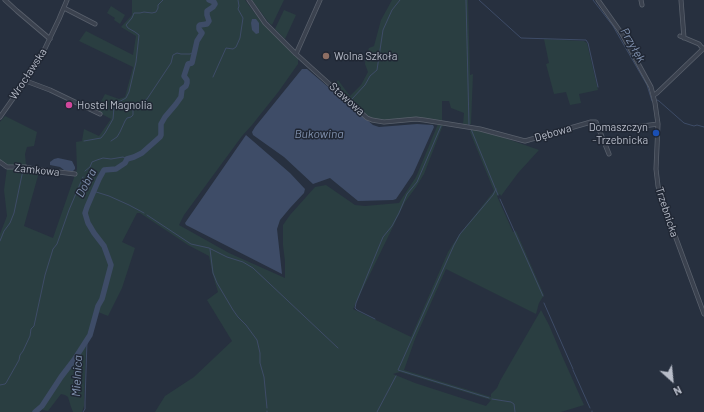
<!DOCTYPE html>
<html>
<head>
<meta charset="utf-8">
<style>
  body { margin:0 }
  #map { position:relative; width:704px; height:412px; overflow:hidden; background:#27303f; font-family:Barlow,sans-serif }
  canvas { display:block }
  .north { position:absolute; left:652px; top:360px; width:40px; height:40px; -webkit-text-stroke:3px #202734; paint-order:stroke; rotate:153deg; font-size:11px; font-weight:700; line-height:16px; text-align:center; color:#b8bdc9 }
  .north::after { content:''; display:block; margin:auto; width:14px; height:18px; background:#b8bdc9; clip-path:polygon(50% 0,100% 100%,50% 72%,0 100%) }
</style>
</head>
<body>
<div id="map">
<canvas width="704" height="412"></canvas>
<div class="north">N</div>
</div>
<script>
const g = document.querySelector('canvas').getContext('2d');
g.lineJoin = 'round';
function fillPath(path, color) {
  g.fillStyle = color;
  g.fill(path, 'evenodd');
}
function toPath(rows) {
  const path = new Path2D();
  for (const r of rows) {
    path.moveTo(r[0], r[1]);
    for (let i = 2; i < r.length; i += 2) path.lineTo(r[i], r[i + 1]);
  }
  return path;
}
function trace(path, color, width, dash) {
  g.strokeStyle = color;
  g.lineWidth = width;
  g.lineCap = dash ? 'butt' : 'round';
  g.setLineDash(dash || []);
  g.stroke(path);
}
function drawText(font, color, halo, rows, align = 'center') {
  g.font = font + ' Barlow,sans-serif';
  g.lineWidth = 3;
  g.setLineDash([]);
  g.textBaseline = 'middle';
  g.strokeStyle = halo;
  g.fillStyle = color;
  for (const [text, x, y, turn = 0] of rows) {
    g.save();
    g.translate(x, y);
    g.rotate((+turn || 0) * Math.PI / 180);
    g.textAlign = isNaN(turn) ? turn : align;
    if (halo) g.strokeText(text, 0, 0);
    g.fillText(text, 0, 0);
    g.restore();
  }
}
fillPath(toPath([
  [132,0,245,0,262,23,278,39,298,58,298,64,279,91,252,125,242,136,184,215,179,225,229,253,285,278,285,261,283,245,283,225,290,215,315,187,326,185,355,205,365,206,399,203,416,177,438,124,443,125,424,174,416,187,405,202,353,309,411,337,448,252,459,235,494,191,470,132,471,129,502,137,539,150,518,173,501,196,500,194,497,196,513,232,516,231,544,295,539,303,536,314,446,269,415,339,404,370,491,397,491,394,497,388,500,381,541,310,549,325,563,358,584,405,561,412,155,412,165,396,194,377,232,341,207,300,218,292,212,272,209,256,188,245,140,213,137,213,122,242,135,248,122,288,108,316,98,312,99,307,103,300,110,271,113,264,111,258,105,245,95,233,91,226,87,216,86,210,90,199,89,198,85,206,84,212,85,217,93,233,104,247,110,265,101,297,95,310,86,344,84,406,82,412,73,412,71,407,68,397,65,395,61,394,48,411,43,410,39,407,32,412,0,412,0,234,7,216,4,190,7,168,23,169,39,172,24,226,53,238,77,169,76,142,82,141,84,129,99,136,111,119,96,111,105,94,119,99,125,97,133,67,79,41,86,31,133,55,136,36,121,27,132,15],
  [400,372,491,400,486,406,415,383,393,374],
  [252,0,284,0,272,25,269,23],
  [392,0,468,0,470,75,473,74,471,124,463,125,464,113,451,108,449,101,442,101,442,121,416,118,382,121,375,120,369,117,334,85,338,80,350,96,361,85,368,72,365,64,366,56,369,48,374,46,381,20],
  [111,6,125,15,120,24,114,20,115,18,107,13],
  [284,10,296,15,285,39,275,29],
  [544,39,584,41,587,43,598,90,579,94,581,103,570,105,566,92,554,94,546,64,549,63],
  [5,116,37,132,34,146,27,147,25,154,26,165,13,166,4,164,0,161,0,122]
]), '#2a3e41');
fillPath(toPath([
  [252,19,256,19,259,23,259,33,256,34,252,30,251,23],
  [302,69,307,69,373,125,379,127,417,124,433,125,434,127,413,174,396,199,393,200,358,201,330,178,313,184,284,157,253,135,252,132,255,127],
  [246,135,290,173,305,189,304,193,290,208,280,220,277,229,282,274,186,225,185,223],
  [58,158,72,161,75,167,75,169,72,172,64,170,60,167,50,165,50,162,54,159]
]), '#3e4c67');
trace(toPath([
  [466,0,469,125],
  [479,0,521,38,586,40,588,43,598,87],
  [593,0,613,26,647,85,652,101],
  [213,77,226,48,233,49,236,47,240,38,243,18,238,9,239,6,238,0],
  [352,99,365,85,370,76,377,70,383,30,392,10,400,0],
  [657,100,659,101,684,123,694,126,697,125,704,127],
  [471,129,498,195],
  [84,141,101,138,105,133,113,119,114,107,117,103,126,98,129,92,136,62,139,35,135,32,128,28,126,25,132,18,134,13,140,13,144,12,152,13,156,12,158,8,158,5,163,0],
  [111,141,117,137,120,132,125,121,127,118,131,117,133,115,133,108,135,106,147,99,171,63,173,55,177,53,181,54,190,54,195,52],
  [85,171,90,167,92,162,97,160,103,158,111,159,123,157,127,159],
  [93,191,109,196,129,205,144,213],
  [500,199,543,296],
  [147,215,191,244,209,248,227,257,243,262,253,268,338,348],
  [0,241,4,231,10,223,14,213,23,170],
  [210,249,213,273,217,283,233,310,238,317,246,325,257,340,260,353,260,363,264,377,267,408],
  [544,303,573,369],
  [375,319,357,310,355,308,356,303,378,249,383,237,392,226,399,213,407,194,417,182,441,126],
  [573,370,590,408],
  [0,385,5,384,6,383,19,360,20,355,23,351,30,336,31,329,34,326,45,275,53,249,57,244,69,210,83,177],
  [489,398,398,370,454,245,460,234,493,195,496,189],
  [492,399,511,402,514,404,515,412],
  [267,411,267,412],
  [592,411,592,412],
  [83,412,85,409,85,402,87,341],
  [377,412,396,376]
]), '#3e4c67', 1);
trace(toPath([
  [35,412,42,406,61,377,74,360,90,335,98,306,102,299,111,265,104,246,94,233,88,223,85,213,87,207,99,179,104,170,116,169,125,163,127,159,134,157,142,153,160,137,161,135,161,124,165,117,176,104,181,97,182,89,186,86,187,83,187,80,184,76,188,64,192,63,197,41,202,33,199,29,199,26,200,25,207,24,209,21,207,15,207,11,213,7,215,4,214,2,209,0]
]), '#3e4c67', 5.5);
const minor = toPath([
  [5,0,17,11,50,39],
  [249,0,265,23,296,54,367,118,372,120,384,122,416,119,424,120,480,129,525,141,591,122,596,122,609,154],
  [598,0,622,34,651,87,655,103,658,124,656,169,658,186,663,203,704,314],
  [641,0,642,5],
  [681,0,684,38],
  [64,8,95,24],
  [680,36,699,44,703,49],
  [296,54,320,0],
  [26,81,50,90,100,114],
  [654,95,657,93,704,48],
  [0,117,38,63,59,19,67,0],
  [600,130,619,127,635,127,658,124],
  [0,162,7,167,25,167,34,169,75,174]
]);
trace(minor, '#59606c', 5);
trace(minor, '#3b424f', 3.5);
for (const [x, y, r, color] of [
  [326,56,4,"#8d6e63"],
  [69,105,4,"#d1479c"],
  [656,133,4,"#1a4fb4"]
]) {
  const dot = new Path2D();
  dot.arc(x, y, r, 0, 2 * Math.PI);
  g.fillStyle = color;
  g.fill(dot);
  trace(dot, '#202734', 1.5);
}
drawText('11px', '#b8bdc9', '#202734', [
  ["Wolna Szkoła",334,56],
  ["Hostel Magnolia",77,105],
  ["Domaszczyn",648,127,"right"],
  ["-Trzebnicka",648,140,"right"]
], 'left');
drawText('11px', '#b8bdc9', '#202734', [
  ["Wrocławska",28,74,-57],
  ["Stawowa",347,99,42],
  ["Dębowa",553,133,-16],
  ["Zamkowa",37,170,6],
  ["Trzebnicka",667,212,72]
]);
drawText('italic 12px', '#8192af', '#202734', [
  ["Przyłęk",633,45,60],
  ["Bukowina",319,134],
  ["Dobra",86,183,-62],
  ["Mielnica",77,376,-87]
]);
</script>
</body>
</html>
